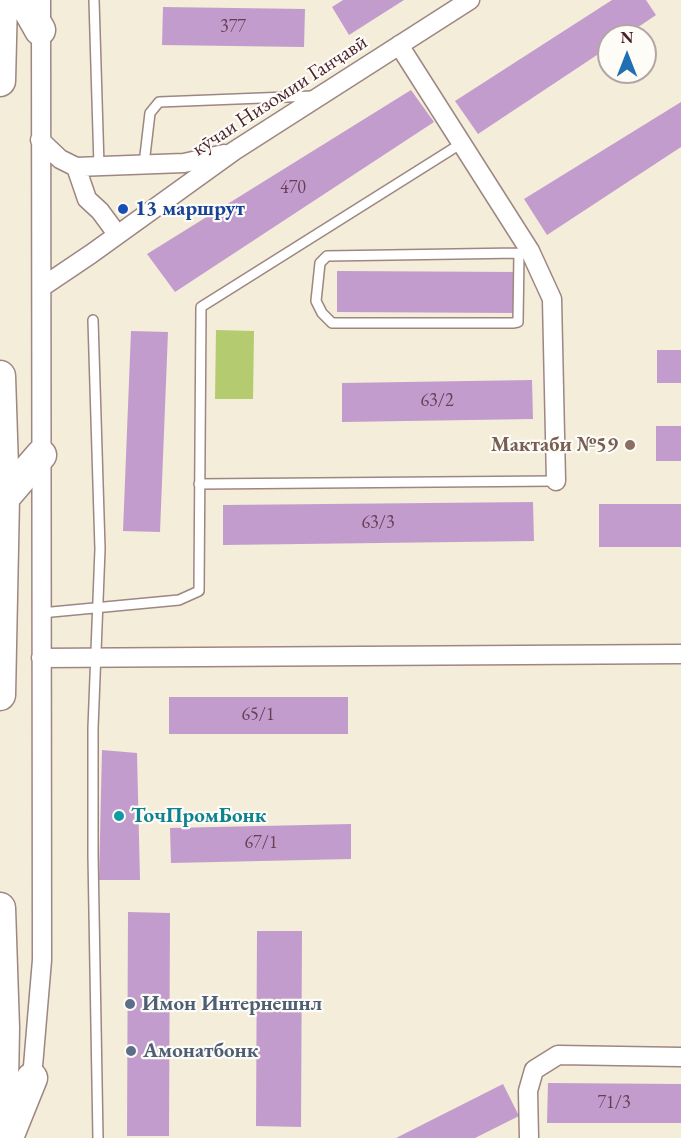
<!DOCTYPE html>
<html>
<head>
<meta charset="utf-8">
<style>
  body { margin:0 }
  #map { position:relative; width:681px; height:1138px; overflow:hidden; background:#f3edd9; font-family:"EB Garamond",serif }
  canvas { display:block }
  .north { position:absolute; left:597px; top:24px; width:60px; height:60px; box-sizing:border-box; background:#fdfcf7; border:2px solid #b5a4a5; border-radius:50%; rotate:0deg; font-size:16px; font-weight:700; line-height:24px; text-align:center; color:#4a1f2b }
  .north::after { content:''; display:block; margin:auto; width:21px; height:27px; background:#1f6fb2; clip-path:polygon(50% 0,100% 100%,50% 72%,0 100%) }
</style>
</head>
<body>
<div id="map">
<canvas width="681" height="1138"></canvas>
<div class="north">N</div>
</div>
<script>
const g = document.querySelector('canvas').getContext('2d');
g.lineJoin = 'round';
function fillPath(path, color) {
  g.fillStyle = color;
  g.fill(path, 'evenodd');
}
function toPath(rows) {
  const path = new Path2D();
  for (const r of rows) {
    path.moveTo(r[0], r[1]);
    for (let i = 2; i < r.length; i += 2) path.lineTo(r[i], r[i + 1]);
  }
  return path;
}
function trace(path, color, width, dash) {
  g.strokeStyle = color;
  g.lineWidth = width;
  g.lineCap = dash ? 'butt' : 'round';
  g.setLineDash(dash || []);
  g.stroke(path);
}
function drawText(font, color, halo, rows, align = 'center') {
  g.font = font + ' "EB Garamond",serif';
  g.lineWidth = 4.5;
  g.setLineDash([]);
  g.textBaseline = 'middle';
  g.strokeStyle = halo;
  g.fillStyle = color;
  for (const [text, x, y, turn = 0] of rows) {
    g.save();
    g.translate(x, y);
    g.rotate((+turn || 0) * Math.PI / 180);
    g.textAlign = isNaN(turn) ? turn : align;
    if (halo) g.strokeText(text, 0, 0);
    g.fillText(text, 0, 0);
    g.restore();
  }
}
fillPath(toPath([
  [216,330,254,331,253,399,215,399]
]), '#b5cb70');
fillPath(toPath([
  [343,0,404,0,349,35,332,7],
  [612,0,646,0,656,15,625,36,609,36,609,47,478,134,455,101],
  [163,7,305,9,304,47,162,45],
  [411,90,434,122,175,292,147,254],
  [681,102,681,147,547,235,524,199],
  [337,271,518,272,517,313,337,312],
  [131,331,168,332,160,532,123,531],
  [657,350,681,350,681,383,657,383],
  [532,380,533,419,342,422,342,383],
  [656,426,681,426,681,461,656,461],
  [533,502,534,541,223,545,223,505],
  [599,504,681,504,681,547,599,547],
  [169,697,348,697,348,734,169,734],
  [102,750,137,753,140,880,99,880],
  [351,824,351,859,171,863,170,828],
  [128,912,170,913,169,1136,127,1136],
  [257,931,302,931,301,1127,256,1126],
  [548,1083,681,1084,681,1123,547,1123],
  [503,1084,519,1116,475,1138,396,1138]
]), '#c39cce');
const lane = toPath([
  [94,0,99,166],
  [144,164,150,113,159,102,313,96],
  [519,253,518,322,513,323,332,323,322,313,316,301,320,263,327,256,519,253,530,251],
  [93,320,100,549,93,728,93,855,98,1138],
  [199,484,556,481],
  [41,613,179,600,199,591,201,307,462,143]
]);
const street = toPath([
  [399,45,530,251,552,299,556,481],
  [40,140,60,159,76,167,184,163,224,154],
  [76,167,87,199,100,211,117,234],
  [42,287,91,254,234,151,470,0],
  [41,658,681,654],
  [32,1078,42,960,41,0],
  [529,1138,528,1091,534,1070,558,1055,681,1057]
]);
const primary = toPath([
  [23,0,40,30],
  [0,81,2,0],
  [0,376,4,498,0,695],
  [4,498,41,455],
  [0,908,4,1028,2,1138],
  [9,1135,32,1078]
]);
trace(lane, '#9e8682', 12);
trace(street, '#9e8682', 21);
trace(primary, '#9e8682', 33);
trace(lane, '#fff', 9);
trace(street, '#fff', 18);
trace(primary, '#fff', 30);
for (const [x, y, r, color] of [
  [123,209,6,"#1a4fb4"],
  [630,445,6,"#8d6e63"],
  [119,816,6,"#0f9aa8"],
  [130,1004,6,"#5c6f8a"],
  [131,1051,6,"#5c6f8a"]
]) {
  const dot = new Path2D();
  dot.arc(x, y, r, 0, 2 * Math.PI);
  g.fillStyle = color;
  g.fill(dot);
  trace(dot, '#fdfcf7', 2);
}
drawText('18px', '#683e54', null, [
  ["377",233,27],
  ["470",293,188],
  ["63/2",437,401],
  ["63/3",378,523],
  ["65/1",258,715],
  ["67/1",261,843],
  ["71/3",614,1103]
]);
drawText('21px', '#4a1f2b', '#fdfcf7', [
  ["кӯчаи Низомии Ганҷавӣ",280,96,-33]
]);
drawText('bold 21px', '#164399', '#fdfcf7', [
  ["13 маршрут",135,209]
], 'left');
drawText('bold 21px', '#785e54', '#fdfcf7', [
  ["Мактаби №59",618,445]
], 'right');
drawText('bold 21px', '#0d838f', '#fdfcf7', [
  ["ТочПромБонк",131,816]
], 'left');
drawText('bold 21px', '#4e5e75', '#fdfcf7', [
  ["Имон Интернешнл",142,1004],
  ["Амонатбонк",143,1051]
], 'left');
</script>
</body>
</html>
